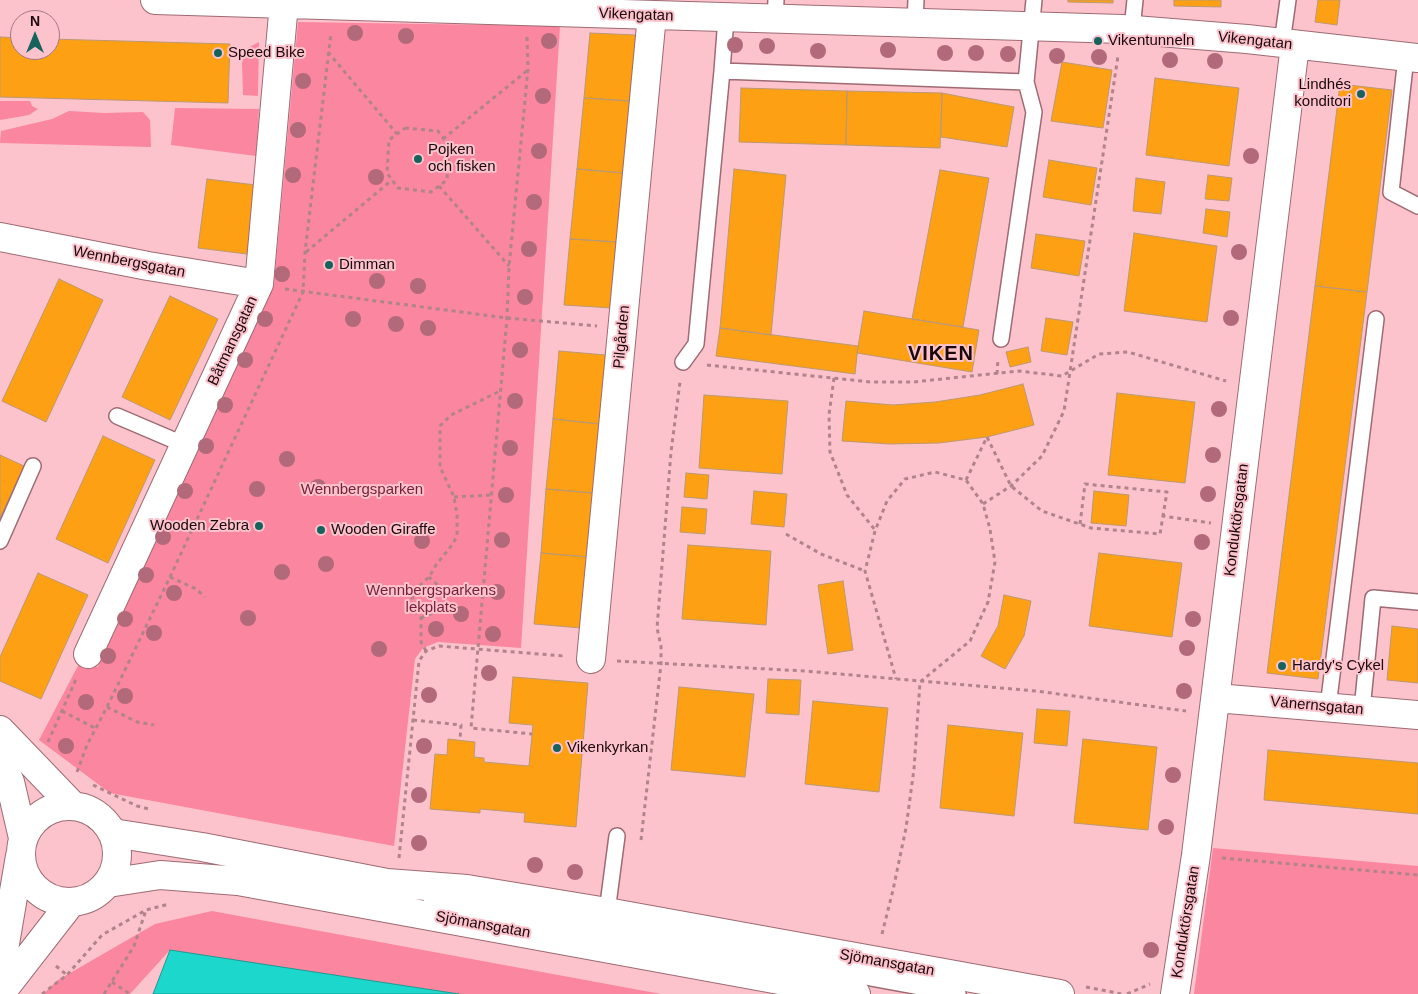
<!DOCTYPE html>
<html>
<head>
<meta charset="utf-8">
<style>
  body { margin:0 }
  #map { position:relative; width:1418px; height:994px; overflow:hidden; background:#fdc3cd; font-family:Helvetica,sans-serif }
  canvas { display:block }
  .north { position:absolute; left:10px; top:10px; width:50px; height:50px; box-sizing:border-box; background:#fdc3cd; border:1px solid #a27880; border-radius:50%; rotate:0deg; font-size:14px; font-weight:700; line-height:20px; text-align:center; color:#1a080c }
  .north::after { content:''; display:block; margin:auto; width:18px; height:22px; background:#16635e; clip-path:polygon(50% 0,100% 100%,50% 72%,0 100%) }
</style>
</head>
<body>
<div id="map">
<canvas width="1418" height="994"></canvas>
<div class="north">N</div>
</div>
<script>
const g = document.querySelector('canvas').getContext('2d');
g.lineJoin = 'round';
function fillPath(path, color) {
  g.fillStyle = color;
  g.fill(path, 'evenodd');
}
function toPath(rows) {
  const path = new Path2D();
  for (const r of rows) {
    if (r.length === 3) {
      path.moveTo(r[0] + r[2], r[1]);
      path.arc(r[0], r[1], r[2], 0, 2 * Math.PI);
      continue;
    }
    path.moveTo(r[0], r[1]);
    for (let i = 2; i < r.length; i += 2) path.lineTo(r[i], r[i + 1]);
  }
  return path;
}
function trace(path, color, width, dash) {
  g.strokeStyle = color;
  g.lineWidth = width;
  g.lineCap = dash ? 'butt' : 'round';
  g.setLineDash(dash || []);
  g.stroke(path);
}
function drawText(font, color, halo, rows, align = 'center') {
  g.font = font + ' Helvetica,sans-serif';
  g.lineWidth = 4;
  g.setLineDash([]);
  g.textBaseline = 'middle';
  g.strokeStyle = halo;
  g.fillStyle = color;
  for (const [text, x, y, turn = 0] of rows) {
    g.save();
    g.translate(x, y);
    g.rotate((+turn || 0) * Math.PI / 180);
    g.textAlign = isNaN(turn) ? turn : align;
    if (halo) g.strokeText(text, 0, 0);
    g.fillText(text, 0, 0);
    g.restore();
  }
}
fillPath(toPath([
  [298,22,560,26,521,648,438,642,423,648,415,659,394,846,110,793,39,740,81,660,98,667,184,475,274,284],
  [259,42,258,96,243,95,242,63,246,49],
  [0,101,30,101,32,106,38,109,29,115,0,120],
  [175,108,259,109,256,156,171,145],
  [69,111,104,113,143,112,150,120,151,147,0,143,1,131,52,119],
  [1213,848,1418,866,1418,994,1194,994],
  [212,911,661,994,459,994,170,950,130,994,43,994,58,980,155,924]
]), '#fb869f');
const water = toPath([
  [170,950,459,994,153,994,170,950]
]);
fillPath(water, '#1cd7cb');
trace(water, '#1b9992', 1);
const building = toPath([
  [1068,0,1113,0,1113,3,1068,2,1068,0],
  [1174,0,1221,0,1221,7,1174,6,1174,0],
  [1318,0,1340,0,1337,25,1315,22,1318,0],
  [590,33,636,35,630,101,584,98,590,33],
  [0,37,20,38,20,50,50,50,50,39,230,44,228,103,0,97,0,37],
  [1062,62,1112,70,1103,128,1051,121,1062,62],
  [1155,78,1239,88,1229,166,1146,155,1155,78],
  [1340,84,1392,90,1367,292,1315,286,1340,84],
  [741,88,847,91,846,145,739,142,741,88],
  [847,91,942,93,940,148,846,145,847,91],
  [942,93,1014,107,1007,147,941,137,942,93],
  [584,98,630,101,624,173,577,169,584,98],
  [1049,160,1097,168,1091,205,1043,197,1049,160],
  [577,169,624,173,618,242,570,239,577,169],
  [734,169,786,175,771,335,720,328,734,169],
  [940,170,989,178,963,327,912,319,940,170],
  [1208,175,1232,178,1229,201,1205,199,1208,175],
  [1136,178,1165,182,1161,214,1133,211,1136,178],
  [207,179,256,185,247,254,198,248,207,179],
  [1206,209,1230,212,1227,237,1203,233,1206,209],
  [1134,233,1217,246,1207,322,1124,311,1134,233],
  [1036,234,1085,241,1079,276,1031,268,1036,234],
  [570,239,618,242,612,308,564,305,570,239],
  [59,279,103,300,46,422,2,401,59,279],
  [1315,286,1367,292,1318,679,1267,673,1315,286],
  [170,296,218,319,170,420,122,397,170,296],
  [864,311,979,330,972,372,857,353,864,311],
  [1046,318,1073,322,1067,355,1041,351,1046,318],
  [720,328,858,346,855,374,716,356,720,328],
  [1028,347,1031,362,1010,367,1006,352,1028,347],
  [559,351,606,355,600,424,553,419,559,351],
  [1023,384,1034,425,987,437,939,443,890,444,842,441,846,401,893,405,935,402,980,395,1023,384],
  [1117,393,1195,402,1185,483,1108,475,1117,393],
  [704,395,788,401,782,474,699,468,704,395],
  [553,419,600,424,593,493,546,489,553,419],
  [103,436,155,460,108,563,56,539,103,436],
  [0,455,24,466,0,518,0,455],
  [686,473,709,475,707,499,684,497,686,473],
  [546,489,593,493,588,557,541,553,546,489],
  [754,491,787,494,784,527,751,524,754,491],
  [1094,491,1129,495,1126,526,1091,523,1094,491],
  [682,507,707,509,705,534,680,532,682,507],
  [688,545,771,551,766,625,682,619,688,545],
  [541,553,588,557,581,628,534,624,541,553],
  [1099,553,1182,563,1172,637,1089,626,1099,553],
  [38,573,88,595,41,699,0,681,0,657,38,573],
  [843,581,853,650,828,654,818,585,843,581],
  [1004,595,1031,601,1024,636,1005,669,981,656,998,626,1004,595],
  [1392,626,1418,629,1418,683,1387,680,1392,626],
  [513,677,588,683,576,827,524,822,525,813,480,809,480,813,430,809,435,754,447,755,448,739,475,742,474,757,484,758,484,762,529,766,533,725,509,723,513,677],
  [768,679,801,680,799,715,766,713,768,679],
  [679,687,754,694,745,777,671,770,679,687],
  [813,701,888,708,879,792,805,784,813,701],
  [1037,709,1070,711,1067,746,1034,743,1037,709],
  [948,725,1023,733,1014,816,940,808,948,725],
  [1083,739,1157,747,1148,830,1074,823,1083,739],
  [1268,750,1418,763,1418,814,1264,800,1268,750]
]);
fillPath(building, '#fda014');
trace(building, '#bc9873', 1);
const service = toPath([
  [775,18,776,0],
  [915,22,916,0],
  [1132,29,1135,0],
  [1282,43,1288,0],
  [1406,57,1391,192,1418,206],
  [722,71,1026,82],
  [1001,339,1034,112,1026,82,1034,0],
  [683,362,696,344,722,71,726,18],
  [117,416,185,445],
  [0,541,33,466],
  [1328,707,1376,319],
  [1362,710,1373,598,1418,602],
  [429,895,467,907,594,927,958,994],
  [607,912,617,836]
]);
const minor = toPath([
  [155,0,1122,29,1247,39,1418,58],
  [0,237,148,266,259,284],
  [88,654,259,284,284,3],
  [591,659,652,15],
  [1216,698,1418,715],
  [1175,994,1196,855,1295,45]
]);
const tertiary = toPath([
  [0,730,73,806],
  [0,760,10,782,23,838],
  [69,854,48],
  [113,833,202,847,387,883,467,889,607,912,1060,994],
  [108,883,160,875,238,881,856,994],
  [0,973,20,856],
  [0,994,70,904]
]);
trace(service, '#9e6a73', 18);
trace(minor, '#9e6a73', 30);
trace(tertiary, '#9e6a73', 30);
trace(toPath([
  [527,37,528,69,509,267,507,318,471,728,532,734],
  [328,52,397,134],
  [405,128,438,131,449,146,447,180,431,192,398,188,387,173,389,140,405,128],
  [443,139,528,70],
  [439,186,509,266],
  [306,252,392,180],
  [285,289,507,318,597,326],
  [707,365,871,382,913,382,1019,371,1062,376,1099,354,1128,352,1226,381],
  [997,374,998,359],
  [834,378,829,415,830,452,847,495,875,530],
  [966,480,987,437,1011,486,1042,511,1091,528,1160,534,1163,516,1211,523],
  [454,497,491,495],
  [983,504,1011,486,1042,456,1064,411,1118,56],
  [1080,524,1085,484,1167,492,1163,516],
  [786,534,821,554,865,571],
  [170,577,196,589,205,597],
  [443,590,463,587,482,588],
  [421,618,435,612,443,603,443,590,429,577],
  [426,651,421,642,421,618,413,609,412,599,415,590,429,577,436,565,452,545,457,536,457,515,454,497,440,467,440,426,451,415,500,391],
  [617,661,805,671,1036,691,1186,711],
  [107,707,137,722,154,725],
  [62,711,95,728],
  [413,720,461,725,460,740],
  [48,742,77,677],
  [77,772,87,745,107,707,170,577,303,292,305,252,331,33],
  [93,785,137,806,149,809],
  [641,840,661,664,661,646,657,628,671,452,680,382],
  [399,858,419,661,426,651,439,646,564,656],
  [1222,858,1418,875],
  [882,934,893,890,906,828,914,769,920,682,970,641,988,602,995,562,990,529,983,504,966,480,935,472,905,479,887,501,875,531,865,571,896,679],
  [56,966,67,975],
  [112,982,130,994],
  [1086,987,1122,994],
  [42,994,67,975,102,935,146,910,169,904],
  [104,994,134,946,146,910],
  [1127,994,1150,984]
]), '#b1848c', 3, [4, 4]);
trace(service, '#fff', 15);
trace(minor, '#fff', 28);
trace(tertiary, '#fff', 28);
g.fillStyle = '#b2697a';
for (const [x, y] of [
  [355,33],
  [406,36],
  [549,41],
  [735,45],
  [767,46],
  [888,50],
  [818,51],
  [945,53],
  [976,53],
  [1008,54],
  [1057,56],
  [1099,57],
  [1170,60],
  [1215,61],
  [303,81],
  [543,96],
  [298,130],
  [539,151],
  [1251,156],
  [293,175],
  [376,177],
  [534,202],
  [529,249],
  [1239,252],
  [282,274],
  [377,281],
  [418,286],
  [525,297],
  [1231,318],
  [265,319],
  [353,319],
  [396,324],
  [428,328],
  [520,350],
  [245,360],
  [515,401],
  [225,405],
  [1219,409],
  [206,446],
  [510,448],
  [1213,455],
  [287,459],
  [318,487],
  [257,489],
  [185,491],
  [1208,494],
  [506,495],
  [163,537],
  [502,540],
  [422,541],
  [1202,542],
  [326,564],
  [282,572],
  [146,575],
  [497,592],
  [174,593],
  [461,614],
  [248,618],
  [125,619],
  [1193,619],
  [436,629],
  [154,633],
  [493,634],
  [1187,648],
  [379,649],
  [108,656],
  [489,673],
  [1184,691],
  [429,695],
  [125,696],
  [86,702],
  [66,746],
  [424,746],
  [1173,775],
  [419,795],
  [1166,827],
  [419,843],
  [535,865],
  [575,872],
  [1151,950]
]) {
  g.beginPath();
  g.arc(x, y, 8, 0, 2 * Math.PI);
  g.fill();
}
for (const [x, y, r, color] of [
  [1098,41,5,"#16635e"],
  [218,53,5,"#16635e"],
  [1361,94,5,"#16635e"],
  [418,159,5,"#16635e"],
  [329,265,5,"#16635e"],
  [259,526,5,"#16635e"],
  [321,530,5,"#16635e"],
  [1282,666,5,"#16635e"],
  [557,748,5,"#16635e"]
]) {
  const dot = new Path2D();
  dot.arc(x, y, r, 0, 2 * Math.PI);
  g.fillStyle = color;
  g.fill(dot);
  trace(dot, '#fdc3cd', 2);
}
drawText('15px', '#1a080c', '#fdc3cd', [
  ["Vikengatan",636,15,2],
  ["Vikengatan",1255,41,6],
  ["Wennbergsgatan",129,262,11],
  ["Pilgården",622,337,-85],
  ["Båtmansgatan",233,341,-65],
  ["Konduktörsgatan",1237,520,-83],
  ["Vänernsgatan",1317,706,5],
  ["Konduktörsgatan",1186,922,-81],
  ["Sjömansgatan",483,925,10],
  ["Sjömansgatan",887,963,10]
]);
drawText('15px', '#1a080c', '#fdc3cd', [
  ["Vikentunneln",1108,41],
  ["Speed Bike",228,53],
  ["Lindhés",1351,85,"right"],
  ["konditori",1351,102,"right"],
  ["Pojken",428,150],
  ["och fisken",428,167],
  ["Dimman",339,265],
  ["Wooden Zebra",249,526,"right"],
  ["Wooden Giraffe",331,530],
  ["Hardy's Cykel",1292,666],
  ["Vikenkyrkan",567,748]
], 'left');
drawText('15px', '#741f37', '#fdc3cd', [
  ["Wennbergsparken",362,490],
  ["Wennbergsparkens",431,591],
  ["lekplats",431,608]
]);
g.letterSpacing = '1px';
drawText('bold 20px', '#1a080c', '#fdc3cd', [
  ["VIKEN",941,354]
]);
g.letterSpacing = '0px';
</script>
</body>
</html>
